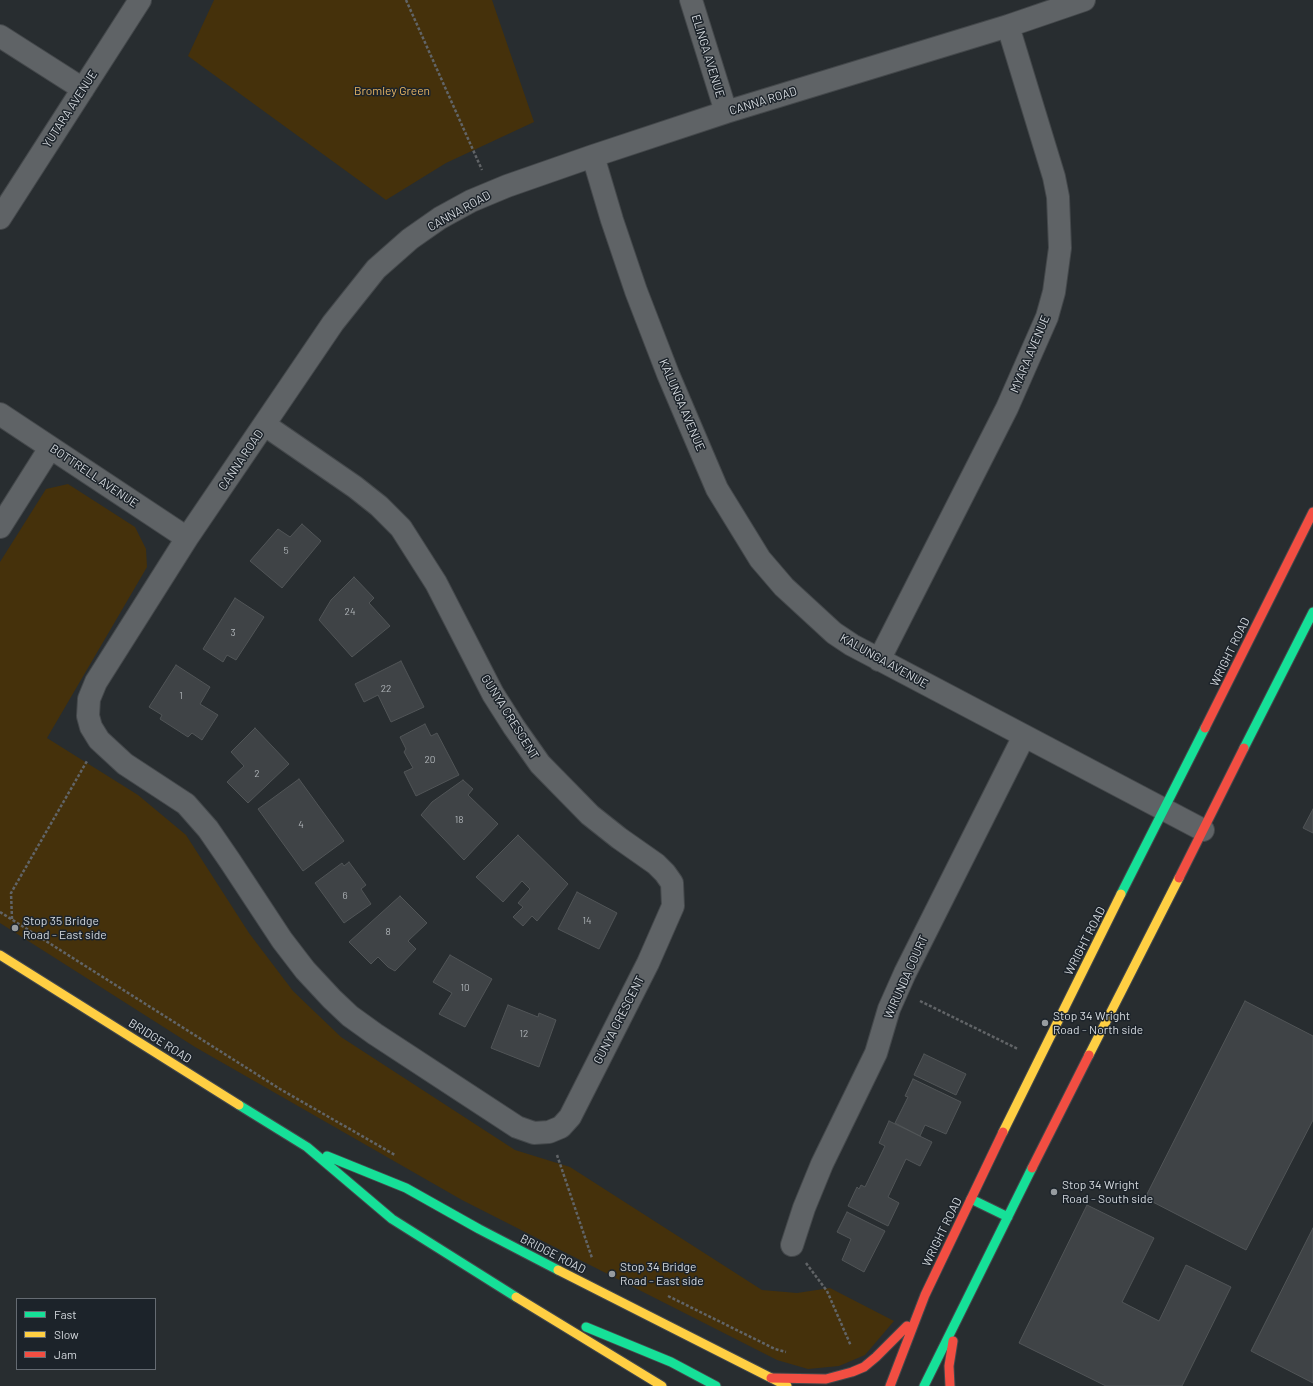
<!DOCTYPE html>
<html>
<head>
<meta charset="utf-8">
<style>
  body { margin:0 }
  #map { position:relative; width:1313px; height:1386px; overflow:hidden; background:#282d30; font-family:Barlow,sans-serif }
  canvas { display:block }
  .legend { position:absolute; left:16px; top:1298px; width:140px; height:72px; box-sizing:border-box; background:#1c232a; border:1px solid #656b72; margin:0; padding:5px 7px; list-style:none; font-size:12px; color:#d3d8dd }
  .legend li { display:flex; align-items:center; gap:8px; height:20px }
  .legend b { width:20px; border:1px solid #656b72 }
</style>
</head>
<body>
<div id="map">
<canvas width="1313" height="1386"></canvas>
<ul class="legend">
<li><b style="height:5px;background:#16e098"></b>Fast</li>
<li><b style="height:5px;background:#ffcf43"></b>Slow</li>
<li><b style="height:5px;background:#f24e42"></b>Jam</li>
</ul>
</div>
<script>
const g = document.querySelector('canvas').getContext('2d');
g.lineJoin = 'round';
function fillPath(path, color) {
  g.fillStyle = color;
  g.fill(path, 'evenodd');
}
function toPath(rows) {
  const path = new Path2D();
  for (const r of rows) {
    path.moveTo(r[0], r[1]);
    for (let i = 2; i < r.length; i += 2) path.lineTo(r[i], r[i + 1]);
  }
  return path;
}
function trace(path, color, width, dash) {
  g.strokeStyle = color;
  g.lineWidth = width;
  g.lineCap = dash ? 'butt' : 'round';
  g.setLineDash(dash || []);
  g.stroke(path);
}
function drawText(font, color, halo, rows, align = 'center') {
  g.font = font + ' Barlow,sans-serif';
  g.lineWidth = 3;
  g.setLineDash([]);
  g.textBaseline = 'middle';
  g.strokeStyle = halo;
  g.fillStyle = color;
  for (const [text, x, y, turn = 0] of rows) {
    g.save();
    g.translate(x, y);
    g.rotate((+turn || 0) * Math.PI / 180);
    g.textAlign = isNaN(turn) ? turn : align;
    if (halo) g.strokeText(text, 0, 0);
    g.fillText(text, 0, 0);
    g.restore();
  }
}
fillPath(toPath([
  [214,0,492,0,534,122,446,163,386,200,188,56],
  [68,484,135,527,146,549,147,567,47,738,138,795,186,835,249,933,293,991,341,1037,515,1150,570,1167,762,1290,797,1293,830,1288,894,1321,865,1355,839,1366,808,1369,777,1360,462,1200,195,1047,0,923,0,562,46,489]
]), '#45310b');
const building = toPath([
  [302,524,321,541,282,588,250,561,278,529,290,537,302,524],
  [354,577,374,598,369,603,390,626,352,657,319,620,331,600,354,577],
  [235,598,264,617,236,660,227,655,223,662,203,649,235,598],
  [401,661,424,707,391,722,378,695,364,702,355,684,401,661],
  [176,665,210,687,200,704,218,715,202,740,192,733,188,737,160,719,162,715,149,707,176,665],
  [425,724,431,736,437,733,459,775,416,796,404,772,413,768,404,752,406,749,400,737,425,724],
  [255,728,289,764,248,803,227,782,244,766,231,752,255,728],
  [299,779,344,841,303,871,258,809,299,779],
  [463,780,473,789,468,795,498,824,464,860,421,815,432,802,463,780],
  [1313,809,1313,833,1303,828,1313,809],
  [518,835,568,884,537,921,532,916,523,926,513,917,523,907,518,903,530,889,522,881,503,902,476,877,518,835],
  [349,862,366,885,361,889,371,904,344,923,315,883,342,863,344,866,349,862],
  [577,892,617,913,599,949,558,929,577,892],
  [400,896,427,923,408,941,416,949,395,971,388,967,378,957,371,964,349,942,400,896],
  [450,955,492,979,465,1027,439,1014,452,993,433,982,450,955],
  [1245,1001,1313,1036,1313,1120,1246,1250,1145,1198,1245,1001],
  [508,1005,538,1017,539,1013,556,1020,539,1067,491,1048,508,1005],
  [924,1054,966,1074,956,1095,914,1075,924,1054],
  [913,1079,961,1102,946,1134,925,1125,920,1136,895,1123,908,1097,905,1096,913,1079],
  [889,1121,932,1142,920,1166,906,1159,888,1197,899,1203,888,1226,848,1206,857,1187,859,1189,861,1185,865,1187,885,1146,879,1143,889,1121],
  [1087,1205,1154,1238,1122,1302,1159,1321,1186,1265,1231,1287,1182,1386,1106,1386,1019,1343,1087,1205],
  [847,1212,885,1231,864,1272,842,1260,851,1239,837,1232,847,1212],
  [1313,1228,1313,1383,1251,1351,1313,1228]
]);
fillPath(building, '#3f4346');
trace(building, '#515557', 1);
const street = toPath([
  [691,0,726,112],
  [0,36,83,89],
  [593,156,612,220,636,291,668,374,717,489,760,559,784,587,834,633,852,645,1203,830],
  [0,218,140,0],
  [0,414,187,538],
  [265,425,355,487,379,506,401,528,436,583,493,694,514,727,540,764,590,815,619,838,656,864,665,873,672,883,673,906,648,963,570,1117,561,1127,549,1132,534,1133,517,1127,375,1034,350,1016,332,999,305,970,282,940,230,861,208,829,186,804,125,764,99,740,91,727,88,716,89,699,96,682,187,538,333,323,376,269,410,239,440,218,471,201,507,186,593,156,726,112,1008,26,1084,0],
  [0,527,50,448],
  [879,660,1007,408,1047,317,1054,292,1060,248,1058,197,1054,177,1008,26],
  [792,1245,804,1208,822,1164,876,1053,889,1009,905,973,1024,736]
]);
const fast = toPath([
  [1244,748,1313,612],
  [1121,894,1205,728],
  [239,1105,307,1147,392,1219,516,1297],
  [327,1156,406,1188,479,1229,558,1270],
  [971,1199,1008,1217],
  [586,1327,671,1362,716,1386],
  [924,1386,1032,1168]
]);
const slow = toPath([
  [0,955,239,1105],
  [1089,1055,1179,878],
  [1003,1132,1121,894],
  [558,1270,787,1386],
  [516,1297,662,1386]
]);
const jam = toPath([
  [1205,728,1313,512],
  [1179,878,1244,748],
  [1032,1168,1089,1055],
  [771,1378,826,1379,852,1372,864,1367,876,1357,907,1326],
  [890,1386,925,1295,1003,1132],
  [950,1386,949,1366,953,1341]
]);
trace(street, '#44484b', 24);
trace(fast, '#44484b', 11);
trace(slow, '#44484b', 11);
trace(jam, '#44484b', 11);
trace(toPath([
  [406,0,482,170],
  [0,912,280,1089,395,1155],
  [12,919,11,893,87,761],
  [920,1001,1018,1049],
  [557,1155,592,1258],
  [806,1263,827,1291,851,1346],
  [668,1296,775,1349,786,1352]
]), '#616467', 2.5, [3, 2]);
trace(street, '#5f6366', 22);
trace(fast, '#16e098', 9);
trace(slow, '#ffcf43', 9);
trace(jam, '#f24e42', 9);
for (const [x, y, r, color] of [
  [15,928,4,"#979ca0"],
  [1045,1023,4,"#979ca0"],
  [1054,1192,4,"#979ca0"],
  [612,1274,4,"#979ca0"]
]) {
  const dot = new Path2D();
  dot.arc(x, y, r, 0, 2 * Math.PI);
  g.fillStyle = color;
  g.fill(dot);
  trace(dot, '#1c232a', 1.5);
}
drawText('10px', '#aeb3b7', null, [
  ["5",286,551],
  ["24",350,612],
  ["3",233,633],
  ["22",386,689],
  ["1",181,696],
  ["20",430,760],
  ["2",257,774],
  ["18",459,820],
  ["4",301,825],
  ["6",345,896],
  ["14",587,921],
  ["8",388,932],
  ["10",465,988],
  ["12",524,1034]
]);
drawText('12px', '#d3d8dd', '#1c232a', [
  ["ELINGA AVENUE",708,56,73],
  ["CANNA ROAD",763,101,-17],
  ["YUTARA AVENUE",70,109,-57],
  ["CANNA ROAD",459,211,-29],
  ["MYARA AVENUE",1030,354,-67],
  ["KALUNGA AVENUE",682,405,67],
  ["CANNA ROAD",241,460,-56],
  ["BOTTRELL AVENUE",94,476,34],
  ["WRIGHT ROAD",1230,652,-64],
  ["KALUNGA AVENUE",884,661,29],
  ["GUNYA CRESCENT",510,717,58],
  ["WRIGHT ROAD",1085,941,-63],
  ["WIRUNDA COURT",906,977,-66],
  ["GUNYA CRESCENT",619,1020,-63],
  ["BRIDGE ROAD",160,1041,32],
  ["WRIGHT ROAD",942,1232,-64],
  ["BRIDGE ROAD",553,1254,27]
]);
drawText('12px', '#e8b562', '#1c232a', [
  ["Bromley Green",392,91]
]);
drawText('12px', '#d3d8dd', '#1c232a', [
  ["Stop 35 Bridge",23,921],
  ["Road - East side",23,935],
  ["Stop 34 Wright",1053,1016],
  ["Road - North side",1053,1030],
  ["Stop 34 Wright",1062,1185],
  ["Road - South side",1062,1199],
  ["Stop 34 Bridge",620,1267],
  ["Road - East side",620,1281]
], 'left');
</script>
</body>
</html>
